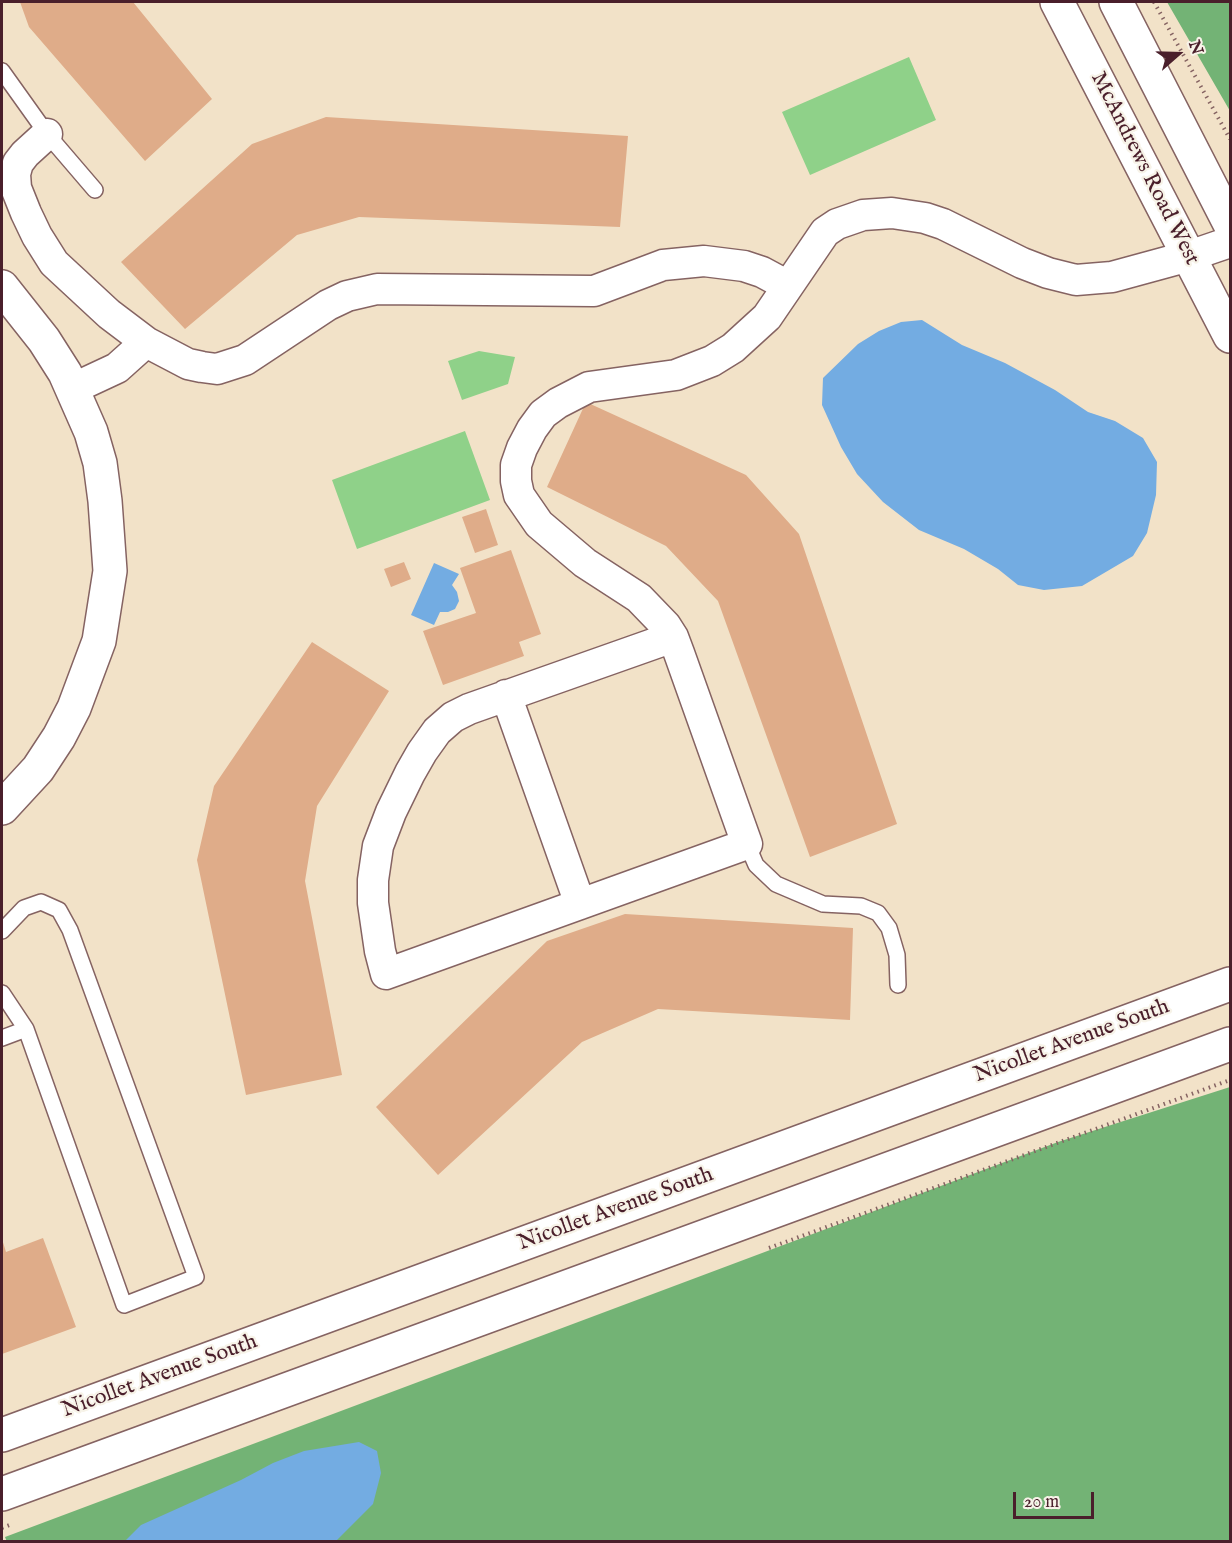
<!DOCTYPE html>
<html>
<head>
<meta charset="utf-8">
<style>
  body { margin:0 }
  #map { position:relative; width:1232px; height:1543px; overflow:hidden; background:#f2e2c8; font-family:"IM FELL English",serif }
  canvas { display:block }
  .frame { position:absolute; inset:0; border:3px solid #4a1f2b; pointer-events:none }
  .north { position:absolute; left:1148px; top:24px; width:60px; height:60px; -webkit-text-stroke:4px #f7f3e8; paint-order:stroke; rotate:70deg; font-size:16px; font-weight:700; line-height:24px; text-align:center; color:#4a1f2b }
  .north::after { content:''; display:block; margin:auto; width:21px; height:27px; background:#4a1f2b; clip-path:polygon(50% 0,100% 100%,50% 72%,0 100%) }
  .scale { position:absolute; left:1013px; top:1492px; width:81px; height:27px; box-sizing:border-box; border:3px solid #4a1f2b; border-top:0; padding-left:8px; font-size:18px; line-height:21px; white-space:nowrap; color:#4a1f2b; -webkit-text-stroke:4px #f7f3e8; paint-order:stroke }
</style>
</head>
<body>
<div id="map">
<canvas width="1232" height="1543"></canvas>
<div class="frame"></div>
<div class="north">N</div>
<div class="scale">20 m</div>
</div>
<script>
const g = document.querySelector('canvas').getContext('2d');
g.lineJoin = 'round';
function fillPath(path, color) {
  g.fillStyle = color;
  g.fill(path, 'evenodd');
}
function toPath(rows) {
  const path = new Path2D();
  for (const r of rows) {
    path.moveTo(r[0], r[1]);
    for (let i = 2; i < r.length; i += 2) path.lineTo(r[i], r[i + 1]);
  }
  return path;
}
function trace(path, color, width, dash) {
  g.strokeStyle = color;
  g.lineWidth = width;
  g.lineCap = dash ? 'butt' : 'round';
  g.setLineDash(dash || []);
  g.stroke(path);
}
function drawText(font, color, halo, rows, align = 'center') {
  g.font = font + ' "IM FELL English",serif';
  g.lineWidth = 4.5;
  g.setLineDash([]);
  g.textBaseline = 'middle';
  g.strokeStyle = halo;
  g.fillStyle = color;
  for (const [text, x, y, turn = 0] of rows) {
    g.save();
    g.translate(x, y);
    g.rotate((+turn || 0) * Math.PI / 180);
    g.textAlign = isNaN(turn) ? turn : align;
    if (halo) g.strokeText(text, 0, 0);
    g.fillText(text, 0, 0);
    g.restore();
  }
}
fillPath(toPath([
  [909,57,936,120,810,175,782,112],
  [479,351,515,357,508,384,462,400,448,361],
  [465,431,490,500,357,549,332,480]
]), '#8fd189');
fillPath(toPath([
  [1167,2,1230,2,1230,111],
  [1230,1087,1230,1541,7,1542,5,1537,1058,1142]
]), '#73b375');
fillPath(toPath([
  [922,320,962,345,1005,363,1055,390,1088,412,1115,421,1143,438,1157,462,1156,495,1147,533,1133,556,1082,586,1044,590,1018,585,998,569,964,549,919,530,883,502,857,474,841,447,822,405,823,378,858,344,879,331,901,322],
  [434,563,459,574,452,585,457,592,459,601,455,609,448,612,440,612,434,625,411,615],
  [359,1442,377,1451,381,1473,373,1504,336,1541,125,1541,141,1525,241,1480,273,1463,304,1451]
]), '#73ace2');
fillPath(toPath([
  [20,2,133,2,212,99,145,161,29,27],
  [326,117,628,136,620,227,359,217,297,235,185,329,121,262,252,144],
  [586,402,746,475,799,534,897,824,810,857,718,601,666,546,547,487],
  [486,509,498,545,475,553,462,517],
  [511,550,541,634,519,642,524,656,443,685,423,631,476,613,460,568],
  [404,562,411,579,391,587,384,569],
  [312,642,389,691,317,806,305,881,342,1075,246,1095,197,860,214,786],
  [625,914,853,928,850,1020,658,1009,582,1042,438,1175,376,1107,547,941],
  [43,1238,76,1327,2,1354,2,1239,6,1252]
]), '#dfac89');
const lane = toPath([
  [2,71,47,134,95,190],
  [747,844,756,865,776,884,823,904,861,906,878,913,889,928,897,955,898,985],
  [2,931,24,908,41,902,59,910,70,930,196,1277,124,1305,26,1029,2,1038],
  [2,993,26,1029]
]);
const street = toPath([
  [47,134,25,154,18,163,15,174,16,188,26,213,37,236,54,263,109,314,146,342,188,364,202,367,217,369,245,360,328,305,347,296,377,289,594,291,663,265,704,261,744,266,762,272,788,286],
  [72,389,117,368,146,342],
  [673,637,469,709,453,717,437,731,422,752,410,773,391,812,378,846,373,880,373,903,380,951,386,974,747,844,679,653,673,637,666,626,639,598,585,563,539,524,519,495,516,481,516,465,522,448,532,429,543,414,558,403,589,387,676,375,712,361,733,348,767,317,825,232,837,224,863,215,892,213,925,218,943,224,1022,263,1048,273,1076,280,1112,277,1189,256,1230,242],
  [506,695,580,904]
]);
const secondary = toPath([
  [1057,2,1230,336],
  [1116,2,1230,224],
  [2,287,44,340,65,373,91,432,100,463,105,501,110,571,99,641,74,708,59,737,38,769,2,808],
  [2,1435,1230,984],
  [2,1494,1230,1044]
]);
trace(lane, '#856362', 18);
trace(street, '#856362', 33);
trace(secondary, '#856362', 36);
trace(toPath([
  [1154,2,1230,139],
  [769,1248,1230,1080],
  [2,1528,12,1524]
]), '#856362', 4, [1.5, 4.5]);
trace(lane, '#fff', 15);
trace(street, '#fff', 30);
trace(secondary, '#fff', 33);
drawText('22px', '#4a1f2b', '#f7f3e8', [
  ["McAndrews Road West",1144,169,63],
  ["Nicollet Avenue South",1072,1042,-20],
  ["Nicollet Avenue South",616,1210,-20],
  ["Nicollet Avenue South",160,1377,-20]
]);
</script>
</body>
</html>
